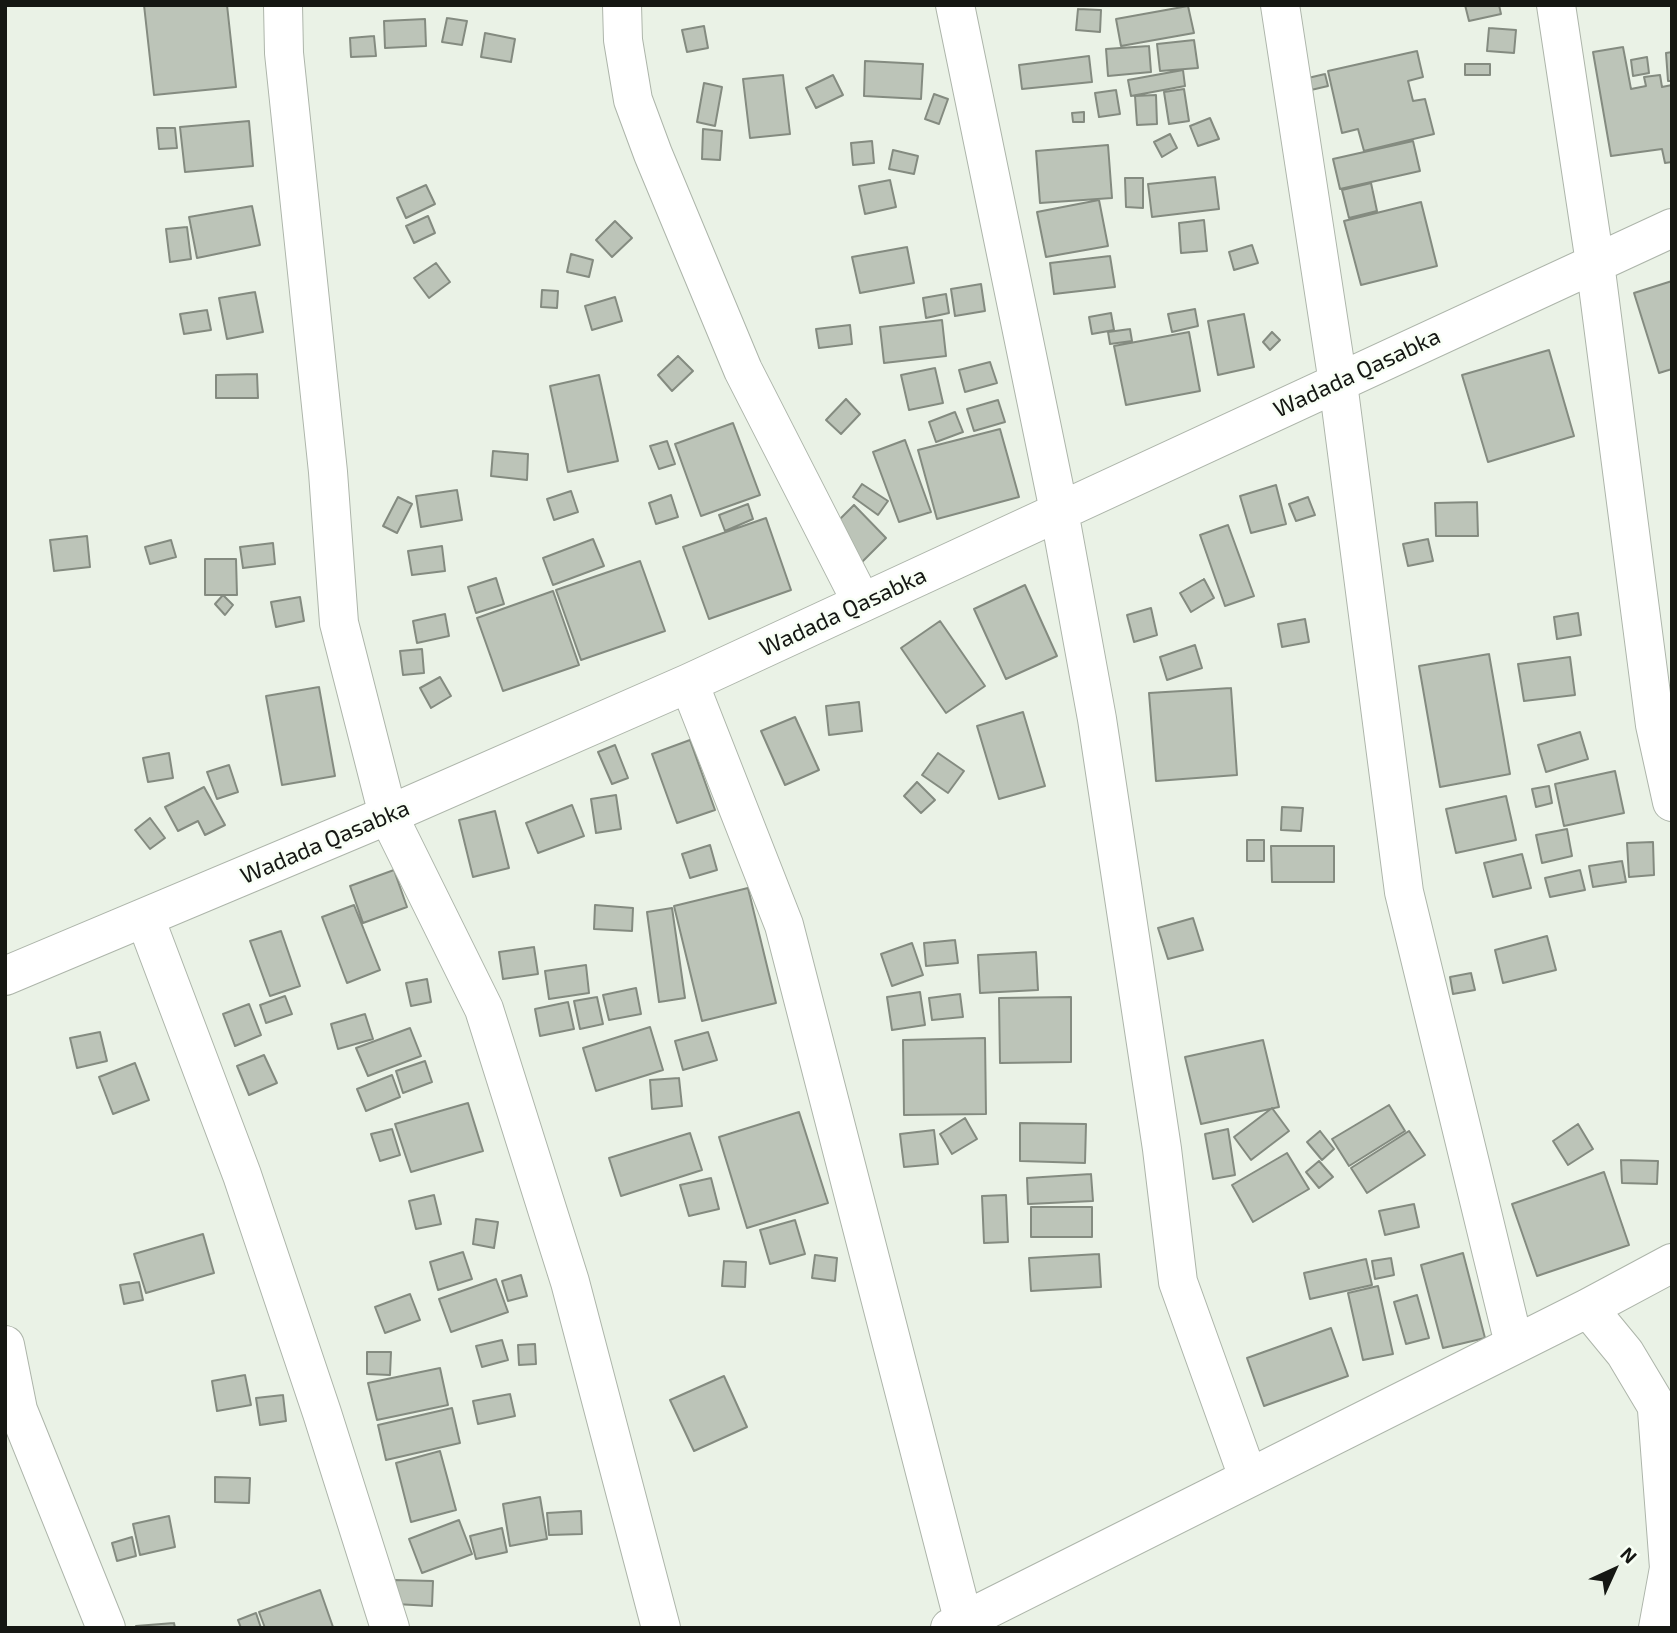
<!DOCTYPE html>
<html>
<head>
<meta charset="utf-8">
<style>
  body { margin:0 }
  #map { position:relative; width:1677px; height:1633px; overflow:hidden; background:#eaf2e6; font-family:"Exo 2",sans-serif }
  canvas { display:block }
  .frame { position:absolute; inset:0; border:7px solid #151713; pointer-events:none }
  .north { position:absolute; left:1579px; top:1535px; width:70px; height:70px; -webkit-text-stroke:5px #f8fff5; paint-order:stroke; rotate:45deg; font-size:19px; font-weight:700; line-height:28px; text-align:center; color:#151713 }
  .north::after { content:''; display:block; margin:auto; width:24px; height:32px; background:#151713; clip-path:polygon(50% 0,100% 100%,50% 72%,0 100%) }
</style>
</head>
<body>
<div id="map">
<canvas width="1677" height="1633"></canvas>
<div class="frame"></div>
<div class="north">N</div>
</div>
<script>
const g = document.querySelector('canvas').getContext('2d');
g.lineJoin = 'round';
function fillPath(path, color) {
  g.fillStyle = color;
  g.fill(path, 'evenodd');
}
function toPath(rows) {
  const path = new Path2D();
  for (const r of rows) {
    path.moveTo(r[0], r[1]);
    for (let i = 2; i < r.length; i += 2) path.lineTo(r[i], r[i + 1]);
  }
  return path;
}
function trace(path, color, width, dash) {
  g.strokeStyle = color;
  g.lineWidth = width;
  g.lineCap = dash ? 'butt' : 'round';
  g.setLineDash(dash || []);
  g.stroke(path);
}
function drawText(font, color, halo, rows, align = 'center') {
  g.font = font + ' "Exo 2",sans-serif';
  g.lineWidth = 5;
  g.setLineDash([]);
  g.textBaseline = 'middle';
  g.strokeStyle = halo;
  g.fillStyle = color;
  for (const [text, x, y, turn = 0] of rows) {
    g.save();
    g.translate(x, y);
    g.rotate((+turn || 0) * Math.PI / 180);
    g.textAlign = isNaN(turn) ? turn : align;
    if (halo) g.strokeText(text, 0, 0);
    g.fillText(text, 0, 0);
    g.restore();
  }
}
const building = toPath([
  [144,5,227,5,236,87,154,95,144,5],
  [1465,5,1499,5,1501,14,1469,21,1465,5],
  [1188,6,1194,33,1121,46,1116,19,1188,6],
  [1078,9,1101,10,1100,32,1076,30,1078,9],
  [447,18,467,21,462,45,442,42,447,18],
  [425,19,426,46,385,48,384,21,425,19],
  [704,26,708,48,687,52,682,30,704,26],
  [1489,28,1516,30,1514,53,1487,51,1489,28],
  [485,33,515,39,511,62,481,57,485,33],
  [374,36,376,56,351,57,350,38,374,36],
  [1194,40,1198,68,1160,71,1157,44,1194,40],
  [1149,46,1151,72,1108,76,1106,49,1149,46],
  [1623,47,1631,89,1646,86,1644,77,1660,75,1662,87,1672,85,1672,162,1665,163,1662,149,1611,156,1593,52,1623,47],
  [1417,51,1423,77,1408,81,1413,101,1425,99,1434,134,1364,151,1358,129,1342,133,1328,71,1417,51],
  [1672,52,1672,81,1668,81,1666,53,1672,52],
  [1089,56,1092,82,1022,89,1019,65,1089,56],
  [1647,57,1649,73,1633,76,1631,60,1647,57],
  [865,61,923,64,921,99,864,96,865,61],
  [1465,64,1490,64,1490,75,1465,75,1465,64],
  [1183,70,1185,86,1131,96,1128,80,1183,70],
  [1325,74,1328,86,1311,90,1308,78,1325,74],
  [783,75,790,134,750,138,743,79,783,75],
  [833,75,843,95,816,108,806,88,833,75],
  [704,83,722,87,715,126,697,122,704,83],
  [1184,89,1189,121,1169,124,1164,92,1184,89],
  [1116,90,1120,114,1099,117,1095,93,1116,90],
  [934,94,948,99,939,124,925,119,934,94],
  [1156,95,1157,124,1137,125,1135,96,1156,95],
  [1084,112,1084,122,1073,122,1072,113,1084,112],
  [1210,118,1219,139,1198,146,1190,126,1210,118],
  [249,121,253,166,185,172,180,127,249,121],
  [157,128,175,128,177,148,159,149,157,128],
  [703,129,722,131,720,160,702,159,703,129],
  [1170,134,1177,148,1162,157,1154,142,1170,134],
  [872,141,874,163,853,165,851,143,872,141],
  [1413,141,1420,171,1340,189,1333,159,1413,141],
  [1108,145,1112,198,1040,203,1036,151,1108,145],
  [893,150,918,156,914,174,889,169,893,150],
  [1215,177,1219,209,1152,217,1148,184,1215,177],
  [1125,178,1143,178,1143,208,1126,207,1125,178],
  [890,180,896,207,865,214,859,186,890,180],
  [1371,183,1377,211,1349,218,1342,190,1371,183],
  [426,185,435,204,406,218,397,198,426,185],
  [1099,200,1108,246,1046,257,1037,212,1099,200],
  [1421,202,1437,266,1361,285,1344,221,1421,202],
  [252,206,260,245,197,258,189,217,252,206],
  [428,216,435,233,414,243,406,226,428,216],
  [1204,220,1207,251,1181,253,1179,223,1204,220],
  [615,221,632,238,612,257,596,240,615,221],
  [187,227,191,259,170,262,166,229,187,227],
  [1252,245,1258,263,1234,270,1229,252,1252,245],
  [907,247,914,283,860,293,852,257,907,247],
  [571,254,593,260,589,277,567,272,571,254],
  [1110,256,1115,287,1054,294,1050,263,1110,256],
  [436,263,450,282,429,298,414,278,436,263],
  [1672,281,1672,369,1659,373,1634,293,1672,281],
  [981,284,985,311,955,316,951,289,981,284],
  [542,290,558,291,557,308,541,307,542,290],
  [255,292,263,332,227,339,219,298,255,292],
  [946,294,949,313,926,318,923,298,946,294],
  [615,297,622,321,592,330,585,306,615,297],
  [1195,309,1198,326,1172,332,1168,314,1195,309],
  [207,310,211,330,184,334,180,314,207,310],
  [1111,313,1114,330,1092,334,1089,317,1111,313],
  [1244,314,1254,367,1218,375,1208,321,1244,314],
  [942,320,946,356,884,363,880,327,942,320],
  [850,325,852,344,819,348,816,329,850,325],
  [1130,329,1132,341,1110,344,1108,332,1130,329],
  [1189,332,1200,391,1126,405,1114,346,1189,332],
  [1272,332,1280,340,1270,350,1263,342,1272,332],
  [1549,350,1574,436,1488,462,1462,375,1549,350],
  [678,356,693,371,672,391,658,375,678,356],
  [990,362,997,383,965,392,959,370,990,362],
  [935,368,943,403,909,410,901,375,935,368],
  [257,374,258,398,216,398,216,375,257,374],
  [599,375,618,461,568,472,550,386,599,375],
  [846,399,860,414,841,434,826,420,846,399],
  [998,400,1005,422,974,431,967,409,998,400],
  [955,412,963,432,936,442,929,422,955,412],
  [733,423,760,495,701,516,675,444,733,423],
  [1000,429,1019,497,937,519,918,450,1000,429],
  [905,440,931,512,899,522,873,452,905,440],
  [667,441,675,464,659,469,650,446,667,441],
  [493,451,528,454,527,480,491,476,493,451],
  [862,484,888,501,878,515,853,497,862,484],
  [1276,485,1286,524,1251,533,1240,496,1276,485],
  [457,490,462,520,421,527,416,496,457,490],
  [571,491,578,512,554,520,547,499,571,491],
  [671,495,678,517,656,524,649,503,671,495],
  [398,497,412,504,397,533,383,526,398,497],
  [1308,497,1315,515,1296,521,1289,504,1308,497],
  [1477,502,1478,536,1436,536,1435,503,1477,502],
  [748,504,753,519,725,531,719,515,748,504],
  [854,505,886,538,860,564,828,531,854,505],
  [766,518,791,590,709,619,683,547,766,518],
  [1228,525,1254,596,1225,606,1200,535,1228,525],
  [87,536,90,567,54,571,50,540,87,536],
  [593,539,604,566,553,585,543,558,593,539],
  [1428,539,1433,561,1408,566,1403,544,1428,539],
  [171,540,176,557,150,564,145,547,171,540],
  [273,543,275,564,243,568,240,547,273,543],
  [442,546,445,571,412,575,408,551,442,546],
  [205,559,236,559,237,595,205,595,205,559],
  [640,561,665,631,581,660,556,590,640,561],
  [496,578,504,604,476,613,468,587,496,578],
  [1204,579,1214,598,1191,612,1180,593,1204,579],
  [1025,585,1057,656,1006,679,974,609,1025,585],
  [553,591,579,665,503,691,477,618,553,591],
  [223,595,233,605,225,615,215,604,223,595],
  [300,597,304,621,276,627,271,602,300,597],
  [1151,608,1157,635,1134,642,1127,615,1151,608],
  [1578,613,1581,635,1557,639,1554,617,1578,613],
  [445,614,449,636,417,643,413,621,445,614],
  [1305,619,1309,642,1282,647,1278,624,1305,619],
  [940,621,985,686,946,713,901,648,940,621],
  [1195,645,1202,668,1167,680,1160,657,1195,645],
  [422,649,424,673,403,675,400,651,422,649],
  [1489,654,1510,774,1440,787,1419,666,1489,654],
  [1570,657,1575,695,1524,701,1518,664,1570,657],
  [440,677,451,696,431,708,420,688,440,677],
  [319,687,335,776,282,785,266,696,319,687],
  [1231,688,1237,775,1156,781,1149,693,1231,688],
  [859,702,862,731,829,735,826,706,859,702],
  [1023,712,1045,786,999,799,977,726,1023,712],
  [795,717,819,770,785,785,761,731,795,717],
  [1580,732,1588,759,1546,772,1538,745,1580,732],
  [690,740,715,810,677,823,652,754,690,740],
  [615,745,628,778,612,784,598,752,615,745],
  [169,753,173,778,148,782,143,758,169,753],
  [938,753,964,771,948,793,922,775,938,753],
  [229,765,238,792,217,799,207,772,229,765],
  [1615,771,1624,813,1564,826,1555,784,1615,771],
  [917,782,935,800,921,813,904,796,917,782],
  [1549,786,1552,803,1536,807,1532,789,1549,786],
  [204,787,225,825,205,835,198,821,178,831,165,807,204,787],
  [616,795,621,829,596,833,591,799,616,795],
  [1506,796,1516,840,1456,853,1446,809,1506,796],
  [572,805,584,836,538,853,526,823,572,805],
  [1282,807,1303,808,1301,831,1281,830,1282,807],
  [495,811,509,868,473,877,459,820,495,811],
  [150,818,165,838,150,849,135,830,150,818],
  [1567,829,1572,856,1542,863,1536,835,1567,829],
  [1247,840,1264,840,1264,861,1247,861,1247,840],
  [1653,842,1654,875,1629,877,1627,843,1653,842],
  [710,845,717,870,690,878,682,854,710,845],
  [1271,846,1334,846,1334,882,1272,882,1271,846],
  [1522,854,1531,888,1493,897,1484,863,1522,854],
  [1622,861,1626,882,1593,887,1589,866,1622,861],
  [394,870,407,907,363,923,350,886,394,870],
  [1580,870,1585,890,1550,897,1545,878,1580,870],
  [748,888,776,1003,702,1021,674,906,748,888],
  [354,905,380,970,347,983,322,917,354,905],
  [595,905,633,908,632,931,594,929,595,905],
  [672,908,685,998,659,1002,647,912,672,908],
  [1193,918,1203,950,1168,959,1158,928,1193,918],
  [281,931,300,986,270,996,250,941,281,931],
  [1547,936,1556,970,1503,983,1495,950,1547,936],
  [955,940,958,963,926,966,924,943,955,940],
  [912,943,923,975,892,986,881,954,912,943],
  [534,947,538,974,503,979,499,952,534,947],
  [1036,952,1038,990,980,993,978,955,1036,952],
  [586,965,589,993,549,999,545,971,586,965],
  [1471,973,1475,990,1453,994,1450,977,1471,973],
  [427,979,431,1002,411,1006,406,983,427,979],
  [636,988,641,1014,609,1020,603,995,636,988],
  [920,992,925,1025,892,1030,887,997,920,992],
  [960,994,963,1017,932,1020,929,998,960,994],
  [285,996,292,1014,266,1023,260,1005,285,996],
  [597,997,603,1024,580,1029,574,1001,597,997],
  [1071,997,1071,1062,1000,1063,999,998,1071,997],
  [568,1002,574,1029,540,1036,535,1009,568,1002],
  [249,1004,261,1035,235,1046,223,1014,249,1004],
  [365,1014,373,1039,338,1049,331,1024,365,1014],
  [650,1027,663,1070,596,1091,583,1048,650,1027],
  [410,1028,421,1056,368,1076,356,1048,410,1028],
  [100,1032,107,1061,77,1068,70,1038,100,1032],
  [708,1032,717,1060,683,1070,675,1041,708,1032],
  [985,1038,986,1114,904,1115,903,1040,985,1038],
  [1263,1040,1279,1107,1201,1124,1185,1057,1263,1040],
  [264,1055,277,1083,249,1095,237,1066,264,1055],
  [425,1061,432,1082,403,1093,396,1071,425,1061],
  [135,1063,149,1100,113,1114,99,1077,135,1063],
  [392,1075,400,1097,366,1111,357,1089,392,1075],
  [679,1078,682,1106,652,1109,650,1080,679,1078],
  [468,1103,483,1151,411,1172,395,1124,468,1103],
  [1389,1105,1405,1131,1349,1166,1332,1139,1389,1105],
  [1272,1108,1289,1131,1251,1160,1234,1137,1272,1108],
  [799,1112,828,1203,747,1228,719,1137,799,1112],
  [965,1118,977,1139,952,1154,940,1134,965,1118],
  [1020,1123,1086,1124,1085,1163,1020,1161,1020,1123],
  [1578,1124,1593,1149,1568,1165,1553,1141,1578,1124],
  [392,1129,400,1155,380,1161,371,1134,392,1129],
  [1228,1129,1235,1175,1213,1179,1205,1134,1228,1129],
  [934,1130,938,1164,904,1167,900,1134,934,1130],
  [1320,1131,1334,1149,1322,1160,1307,1142,1320,1131],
  [1409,1131,1425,1155,1367,1193,1351,1168,1409,1131],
  [690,1133,702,1170,621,1196,609,1158,690,1133],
  [1287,1153,1309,1189,1253,1222,1232,1185,1287,1153],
  [1621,1160,1658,1161,1657,1184,1622,1183,1621,1160],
  [1319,1161,1333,1177,1319,1188,1306,1172,1319,1161],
  [1604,1172,1629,1245,1537,1276,1512,1204,1604,1172],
  [1091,1174,1093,1201,1028,1204,1027,1178,1091,1174],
  [711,1178,719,1209,689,1216,680,1185,711,1178],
  [434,1195,441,1224,416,1229,409,1201,434,1195],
  [1006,1195,1008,1242,984,1243,982,1196,1006,1195],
  [1414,1204,1419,1227,1385,1235,1379,1211,1414,1204],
  [1031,1207,1092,1207,1092,1237,1031,1237,1031,1207],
  [476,1219,498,1222,494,1248,473,1244,476,1219],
  [795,1220,805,1254,770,1264,760,1230,795,1220],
  [203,1234,214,1273,146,1293,134,1254,203,1234],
  [463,1252,472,1279,438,1290,430,1262,463,1252],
  [1463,1253,1485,1338,1443,1348,1421,1265,1463,1253],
  [1099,1254,1101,1287,1031,1291,1029,1258,1099,1254],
  [815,1255,837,1258,835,1281,812,1278,815,1255],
  [1391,1258,1394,1275,1375,1279,1372,1261,1391,1258],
  [1366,1259,1372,1285,1310,1299,1304,1273,1366,1259],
  [724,1261,746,1262,745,1287,722,1286,724,1261],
  [521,1275,527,1296,508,1301,502,1281,521,1275],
  [496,1279,508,1312,451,1332,439,1299,496,1279],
  [139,1282,143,1300,124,1304,120,1285,139,1282],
  [1378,1286,1393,1354,1363,1360,1348,1293,1378,1286],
  [410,1294,420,1320,385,1333,375,1307,410,1294],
  [1417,1295,1429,1338,1406,1344,1394,1302,1417,1295],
  [1331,1328,1348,1376,1264,1406,1247,1358,1331,1328],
  [502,1340,508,1360,482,1367,476,1346,502,1340],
  [535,1344,536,1364,519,1365,518,1345,535,1344],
  [367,1352,391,1352,390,1375,367,1374,367,1352],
  [440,1368,448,1405,377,1420,368,1383,440,1368],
  [245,1375,251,1405,217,1411,212,1381,245,1375],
  [724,1376,747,1427,694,1451,670,1400,724,1376],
  [510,1394,515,1416,478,1424,473,1401,510,1394],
  [283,1395,286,1421,260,1425,256,1398,283,1395],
  [452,1408,460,1443,386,1460,378,1425,452,1408],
  [440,1451,456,1510,411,1522,396,1463,440,1451],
  [215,1477,250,1478,249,1503,215,1502,215,1477],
  [540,1497,547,1539,510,1546,503,1504,540,1497],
  [581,1511,582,1534,549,1535,547,1513,581,1511],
  [169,1516,175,1547,140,1555,133,1524,169,1516],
  [459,1520,472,1554,422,1573,409,1539,459,1520],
  [502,1528,507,1552,476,1559,470,1536,502,1528],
  [132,1537,136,1556,117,1561,112,1543,132,1537],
  [395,1580,433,1581,432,1606,395,1604,395,1580],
  [320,1590,333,1627,265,1628,259,1612,320,1590],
  [256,1613,261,1628,241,1628,238,1620,256,1613],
  [174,1623,175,1628,136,1628,136,1626,174,1623]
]);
fillPath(building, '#bcc4b8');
trace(building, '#848b80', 2);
const minor = toPath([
  [283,5,284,53,328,472,339,623,388,815,484,1009,570,1282,661,1628],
  [622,5,623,40,633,100,653,154,743,370,862,603],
  [955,5,1059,511,1097,719,1162,1149,1178,1282,1248,1477],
  [1280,5,1338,383,1404,892,1514,1344],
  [1556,5,1595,263,1655,725,1672,802],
  [689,683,784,925,963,1619],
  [145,918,242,1175,322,1413,390,1628],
  [5,976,388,815,689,683,1672,228],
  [1588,1308,1625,1353,1671,1430],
  [5,1345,18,1410,106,1628],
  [1657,1410,1669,1568,1658,1628],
  [950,1628,1588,1308,1672,1263]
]);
trace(minor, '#adb5aa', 40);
trace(minor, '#fff', 38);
drawText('23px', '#151713', '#f8fff5', [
  ["Wadada Qasabka",1357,373,-25],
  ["Wadada Qasabka",843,612,-25],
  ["Wadada Qasabka",325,842,-23]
]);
</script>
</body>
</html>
